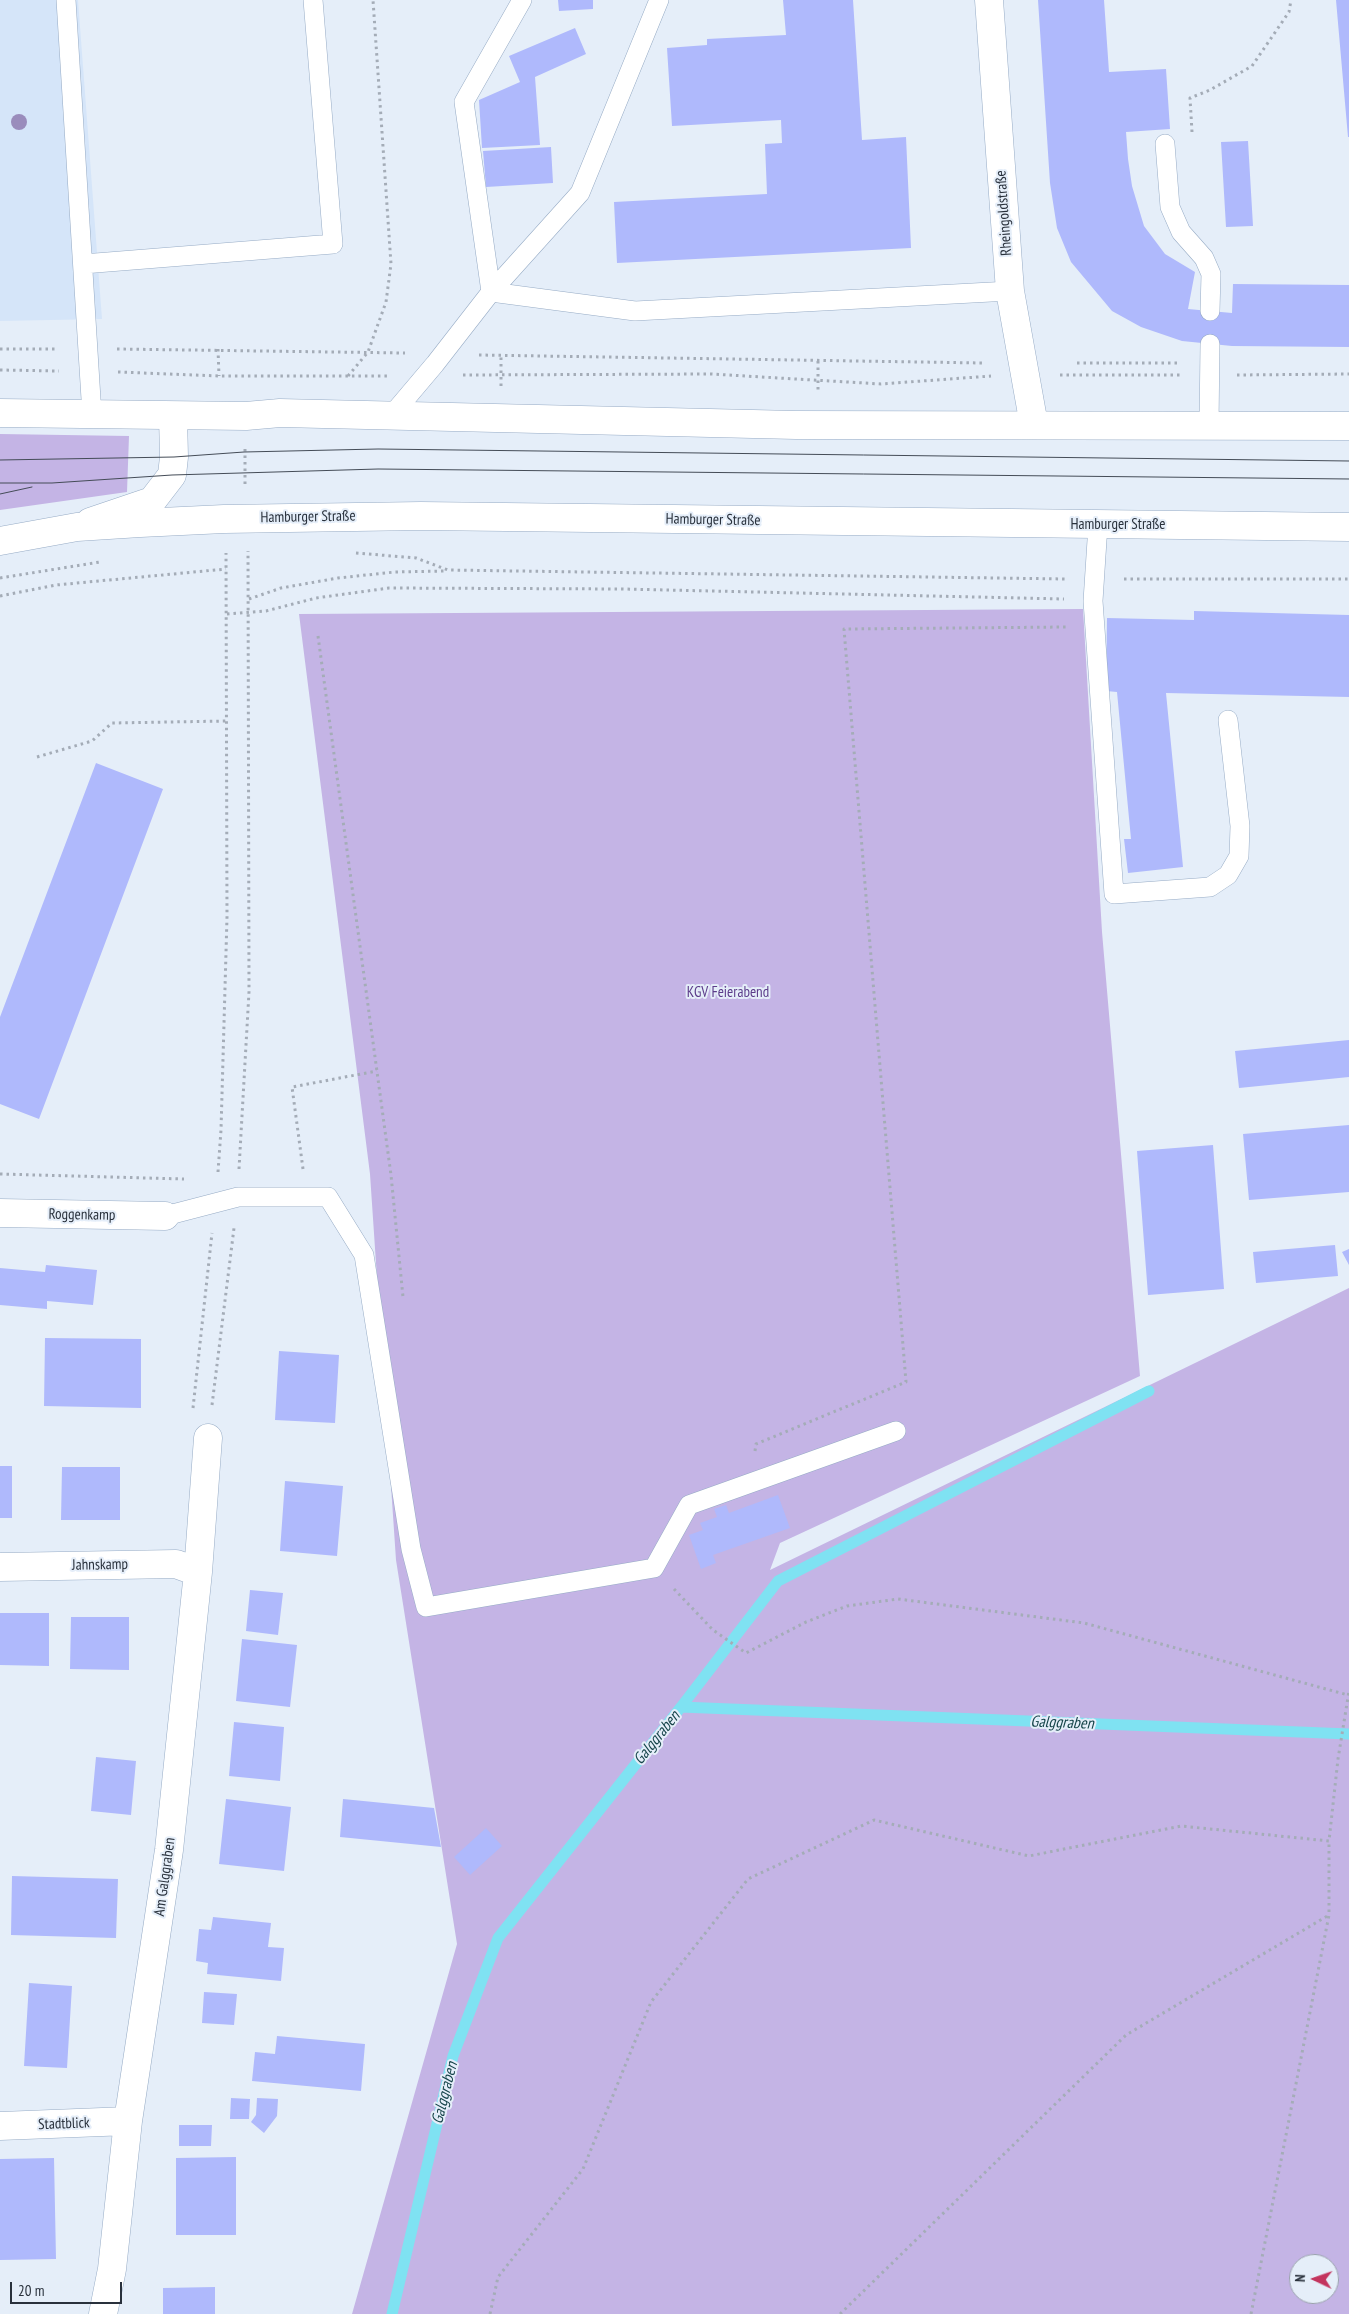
<!DOCTYPE html>
<html>
<head>
<meta charset="utf-8">
<style>
  body { margin:0 }
  #map { position:relative; width:1349px; height:2314px; overflow:hidden; background:#e5eef9; font-family:"PT Sans Narrow",sans-serif }
  canvas { display:block }
  .north { position:absolute; left:1289px; top:2254px; width:50px; height:50px; box-sizing:border-box; background:#e5eef9; border:1px solid #9aa2ad; border-radius:50%; rotate:273deg; font-size:14px; font-weight:700; line-height:20px; text-align:center; color:#29313c }
  .north::after { content:''; display:block; margin:auto; width:18px; height:22px; background:#c3345e; clip-path:polygon(50% 0,100% 100%,50% 72%,0 100%) }
  .scale { position:absolute; left:10px; top:2282px; width:112px; height:22px; box-sizing:border-box; border:2px solid #29313c; border-top:0; padding-left:6px; font-size:15px; line-height:18px; white-space:nowrap; color:#29313c; -webkit-text-stroke:4px #e5eef9; paint-order:stroke }
</style>
</head>
<body>
<div id="map">
<canvas width="1349" height="2314"></canvas>
<div class="north">N</div>
<div class="scale">20 m</div>
</div>
<script>
const g = document.querySelector('canvas').getContext('2d');
g.lineJoin = 'round';
function fillPath(path, color) {
  g.fillStyle = color;
  g.fill(path, 'evenodd');
}
function toPath(rows) {
  const path = new Path2D();
  for (const r of rows) {
    path.moveTo(r[0], r[1]);
    for (let i = 2; i < r.length; i += 2) path.lineTo(r[i], r[i + 1]);
  }
  return path;
}
function trace(path, color, width, dash) {
  g.strokeStyle = color;
  g.lineWidth = width;
  g.lineCap = dash ? 'butt' : 'round';
  g.setLineDash(dash || []);
  g.stroke(path);
}
function drawText(font, color, halo, rows, align = 'center') {
  g.font = font + ' "PT Sans Narrow",sans-serif';
  g.lineWidth = 4;
  g.setLineDash([]);
  g.textBaseline = 'middle';
  g.strokeStyle = halo;
  g.fillStyle = color;
  for (const [text, x, y, turn = 0] of rows) {
    g.save();
    g.translate(x, y);
    g.rotate((+turn || 0) * Math.PI / 180);
    g.textAlign = isNaN(turn) ? turn : align;
    if (halo) g.strokeText(text, 0, 0);
    g.fillText(text, 0, 0);
    g.restore();
  }
}
fillPath(toPath([
  [0,0,78,0,102,319,0,321]
]), '#d5e5f9');
fillPath(toPath([
  [0,434,129,436,127,492,0,510],
  [1083,609,1102,932,1140,1376,780,1543,770,1570,1349,1288,1349,2314,352,2314,457,1944,396,1560,370,1174,299,614],
  [1299,2264,1329,2264,1329,2294,1299,2294]
]), '#c4b4e5');
trace(toPath([
  [681,1707,778,1581,1149,1391],
  [392,2314,453,2056,498,1938,681,1707,1349,1734]
]), '#7fe2f2', 11);
fillPath(toPath([
  [558,0,593,0,593,9,559,11],
  [783,0,853,0,862,140,906,137,911,248,617,263,614,202,767,194,765,144,782,143,781,120,672,126,667,48,707,45,707,39,786,35],
  [1038,0,1104,0,1109,72,1166,69,1170,129,1126,132,1128,159,1132,186,1144,226,1165,254,1195,272,1188,309,1232,313,1233,284,1349,285,1349,347,1232,346,1182,341,1141,327,1112,311,1071,262,1057,228,1050,183],
  [1336,0,1349,0,1349,137,1348,137],
  [575,28,586,54,535,77,540,145,482,148,479,100,520,82,509,56],
  [1248,141,1253,226,1226,227,1221,142],
  [551,147,553,183,486,187,483,151],
  [1194,611,1349,615,1349,697,1166,693,1183,867,1128,873,1124,839,1131,839,1117,692,1106,691,1107,618,1194,620],
  [96,763,163,789,39,1119,0,1104,0,1017],
  [1349,1040,1349,1077,1239,1088,1235,1051],
  [1349,1125,1349,1192,1249,1200,1243,1134],
  [1213,1145,1224,1289,1148,1295,1137,1151],
  [1335,1245,1338,1276,1256,1283,1253,1252],
  [1349,1249,1349,1265,1342,1252],
  [46,1265,97,1270,93,1305,47,1301,47,1309,0,1305,0,1268,45,1272],
  [45,1338,141,1339,141,1408,44,1406],
  [279,1351,339,1355,335,1423,275,1420],
  [0,1466,12,1466,12,1518,0,1518],
  [62,1467,120,1467,120,1520,61,1520],
  [285,1481,343,1486,337,1556,280,1551],
  [778,1495,790,1528,713,1555,716,1563,701,1569,689,1535,703,1530,700,1523,717,1517,714,1509,726,1505,729,1513],
  [250,1590,283,1593,278,1635,246,1631],
  [0,1613,49,1613,49,1666,0,1665],
  [71,1617,129,1617,129,1670,70,1669],
  [242,1639,297,1645,290,1707,236,1701],
  [234,1722,284,1727,280,1781,229,1776],
  [96,1757,136,1761,131,1815,91,1811],
  [226,1799,291,1807,284,1871,219,1864],
  [343,1799,434,1808,441,1847,340,1837],
  [486,1828,502,1846,470,1875,454,1857],
  [12,1876,118,1879,116,1938,11,1935],
  [213,1917,271,1923,268,1947,284,1948,281,1981,207,1974,208,1963,196,1961,199,1929,211,1930],
  [29,1983,72,1986,67,2068,24,2066],
  [204,1992,237,1994,234,2025,202,2023],
  [277,2036,365,2044,361,2091,252,2081,255,2052,275,2054],
  [231,2098,250,2099,249,2119,230,2119],
  [257,2098,278,2099,277,2116,264,2133,251,2122,256,2115],
  [179,2125,212,2125,211,2146,179,2146],
  [236,2157,236,2235,176,2235,176,2158],
  [54,2158,56,2259,0,2260,0,2159],
  [215,2287,215,2314,163,2314,163,2288]
]), '#afb9fc');
const lane = toPath([
  [66,0,92,415],
  [522,0,464,102,491,292,580,193,659,0],
  [1165,144,1170,207,1181,232,1204,258,1211,274,1210,311],
  [83,264,333,244,313,0],
  [391,416,435,364,491,292,635,311,1010,291],
  [1209,426,1210,344],
  [1098,525,1093,601,1114,894,1210,887,1228,875,1239,856,1240,826,1228,720],
  [165,1216,238,1197,328,1197,364,1255,411,1549,426,1607,654,1568,689,1505,896,1431]
]);
const street = toPath([
  [989,0,1010,291,1034,425],
  [90,522,152,501,172,475,174,457,173,416],
  [0,1213,165,1216],
  [0,1567,176,1564,198,1572],
  [0,2126,128,2121],
  [103,2314,112,2269,128,2121,169,1850,198,1572,208,1438]
]);
const secondary = toPath([
  [0,413,246,416,280,413,796,425,1349,426],
  [0,541,77,527,140,523,224,519,421,516,1349,527]
]);
trace(lane, '#96abc5', 20);
trace(street, '#96abc5', 29);
trace(secondary, '#96abc5', 29);
trace(toPath([
  [1192,132,1190,98,1210,90,1252,66,1289,12,1291,0],
  [0,349,58,349],
  [117,349,405,353],
  [218,349,219,376],
  [479,355,983,363],
  [818,361,818,392],
  [1077,363,1181,363],
  [0,370,59,371],
  [118,372,219,376,387,376],
  [463,375,711,374,881,384,991,376],
  [1060,375,1181,375],
  [1237,375,1349,374],
  [348,376,368,352,386,302,391,264,373,0],
  [501,386,501,356],
  [245,449,245,485],
  [356,553,416,558,448,570,1065,579],
  [0,578,100,562],
  [1124,579,1349,579],
  [0,596,56,585,226,569],
  [249,599,281,588,338,578,395,572,445,571],
  [227,614,266,611,316,598,389,588,623,589,1064,599],
  [318,636,391,1175,403,1297],
  [37,757,92,741,112,723,227,721],
  [239,1169,249,992,248,551],
  [303,1169,292,1087,377,1071],
  [218,1172,221,1130,227,917,226,553],
  [0,1174,184,1179],
  [212,1405,234,1228],
  [193,1408,212,1233],
  [755,1451,756,1444,906,1382,844,629,1066,627],
  [674,1589,713,1630,746,1653,806,1622,847,1606,898,1599,1084,1623,1348,1695],
  [490,2314,498,2277,583,2169,651,2002,748,1879,874,1820,1029,1856,1181,1826,1329,1841,1338,1759,1349,1691],
  [840,2314,1126,2035,1329,1915],
  [1251,2314,1329,1915,1329,1841]
]), '#a4acb7', 3, [2.5, 4]);
trace(lane, '#fff', 19);
trace(street, '#fff', 28);
trace(secondary, '#fff', 28);
trace(toPath([
  [0,460,174,457,244,452,378,449,1349,461],
  [0,483,52,483,172,475,378,469,1349,479],
  [0,494,32,487]
]), '#444c57', 1);
g.fillStyle = '#9a8cbc';
for (const [x, y] of [
  [19,122]
]) {
  g.beginPath();
  g.arc(x, y, 8, 0, 2 * Math.PI);
  g.fill();
}
drawText('15px', '#29313c', '#e5eef9', [
  ["Rheingoldstraße",1004,213,-94],
  ["Hamburger Straße",308,517,-1],
  ["Hamburger Straße",713,520,1],
  ["Hamburger Straße",1118,525],
  ["Roggenkamp",82,1215,1],
  ["Jahnskamp",100,1565,-1],
  ["Am Galggraben",165,1877,-82],
  ["Stadtblick",64,2124,-2]
]);
drawText('15px', '#5c3c8a', '#e5eef9', [
  ["KGV Feierabend",728,993]
]);
drawText('italic 16px', '#16444a', '#e5eef9', [
  ["Galggraben",1062,1723,2],
  ["Galggraben",657,1738,-51],
  ["Galggraben",445,2093,-76]
]);
</script>
</body>
</html>
